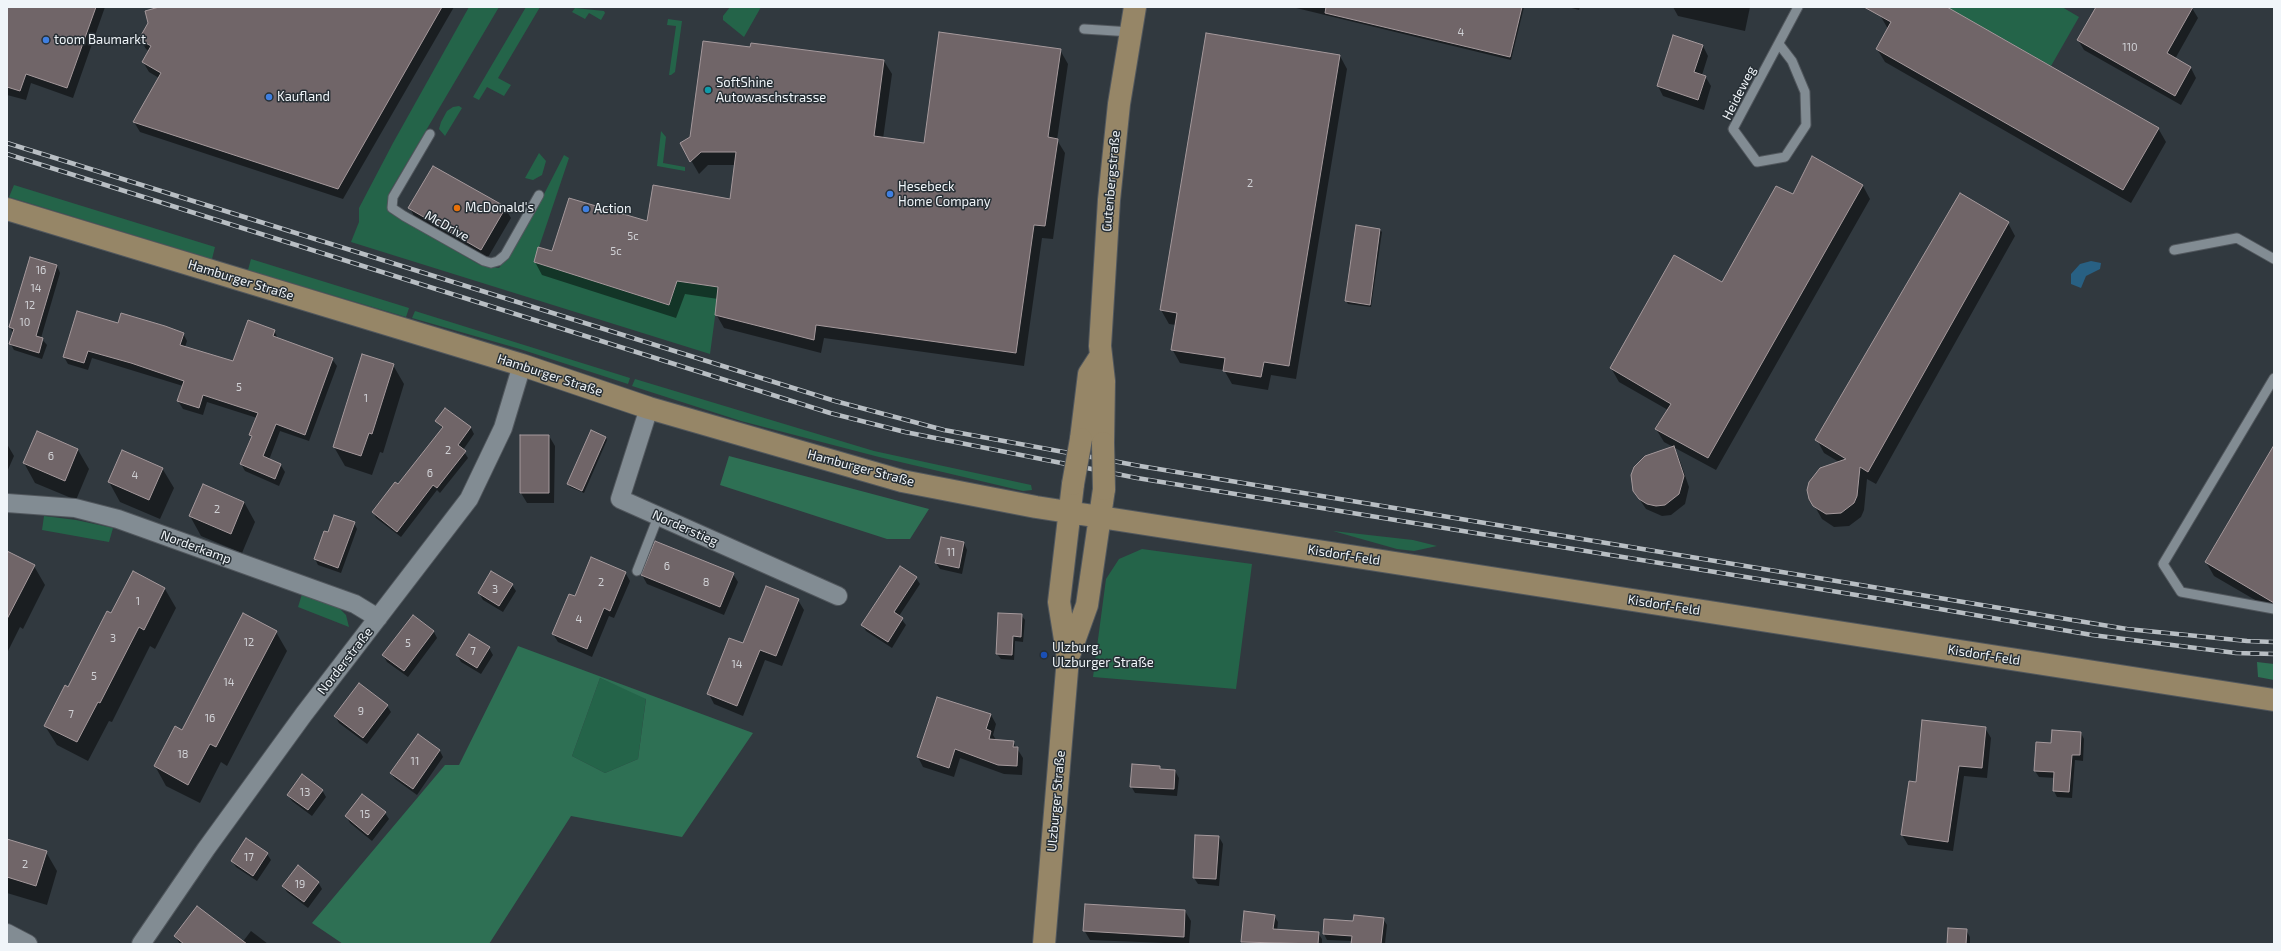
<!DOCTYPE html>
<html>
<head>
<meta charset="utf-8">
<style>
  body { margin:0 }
  #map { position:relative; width:2281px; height:951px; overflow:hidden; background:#31393f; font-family:"Exo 2",sans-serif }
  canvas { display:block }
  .frame { position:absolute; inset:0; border:8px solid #f0f5f9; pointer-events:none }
</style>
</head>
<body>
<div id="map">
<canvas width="2281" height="951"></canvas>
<div class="frame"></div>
</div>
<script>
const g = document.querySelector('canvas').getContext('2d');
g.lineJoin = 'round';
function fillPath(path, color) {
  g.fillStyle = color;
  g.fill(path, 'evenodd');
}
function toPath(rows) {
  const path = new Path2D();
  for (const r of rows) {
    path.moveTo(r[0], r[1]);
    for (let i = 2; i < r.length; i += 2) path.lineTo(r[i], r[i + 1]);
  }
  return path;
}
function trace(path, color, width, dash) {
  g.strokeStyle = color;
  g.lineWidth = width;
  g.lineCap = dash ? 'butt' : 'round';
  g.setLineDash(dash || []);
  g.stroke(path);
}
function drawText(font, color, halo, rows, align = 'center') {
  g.font = font + ' "Exo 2",sans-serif';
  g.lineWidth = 3;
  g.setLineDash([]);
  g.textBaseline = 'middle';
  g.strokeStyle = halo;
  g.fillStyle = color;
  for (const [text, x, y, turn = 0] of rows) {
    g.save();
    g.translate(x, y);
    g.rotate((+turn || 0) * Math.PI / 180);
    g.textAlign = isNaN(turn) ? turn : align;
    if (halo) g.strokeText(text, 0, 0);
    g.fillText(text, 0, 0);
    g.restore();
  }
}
fillPath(toPath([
  [469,7,499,7,389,193,390,213,480,265,499,268,509,255,539,204,564,155,569,158,534,262,668,305,677,281,719,287,710,354,351,242,359,222,359,208,393,143],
  [526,7,540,7,498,78,511,85,504,96,487,87,479,100,473,97],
  [730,7,761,7,744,37,723,20,723,16],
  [1947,7,2062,7,2079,17,2051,66],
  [575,8,604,11,605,13,601,20,589,13,585,19,572,12],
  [668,19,682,21,675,72,671,75,669,75,676,26,667,25],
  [459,106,462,108,445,136,439,129,441,122,447,111,453,107],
  [661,131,666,137,663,163,685,167,685,171,657,166],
  [539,153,546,161,542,175,533,180,525,178],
  [14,185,215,247,212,259,9,197],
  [251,259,409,308,406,317,248,270],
  [415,311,630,378,628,384,520,349,412,318],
  [635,379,874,451,1031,485,1032,490,1023,491,985,482,879,457,741,421,632,386],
  [44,516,76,520,113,528,109,542,42,530],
  [1333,531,1413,540,1437,546,1414,551,1397,549],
  [1142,549,1252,564,1236,689,1093,677,1106,579,1119,559],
  [302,594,336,605,346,615,349,627,298,607],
  [600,678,646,698,638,759,605,773,572,756]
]), '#246449');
fillPath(toPath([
  [729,456,929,509,910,539,887,539,720,485],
  [518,646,753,733,682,837,571,816,489,944,343,944,312,923,445,765,459,765],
  [600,678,646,699,638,759,605,773,572,756],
  [2257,662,2274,664,2274,680,2258,677]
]), '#2e7054');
fillPath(toPath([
  [2091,261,2101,263,2100,269,2086,276,2081,288,2071,284,2071,274,2080,264]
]), '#286083');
fillPath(toPath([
  [7,7,105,7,73,98,31,83,26,100,7,95],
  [159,7,454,7,343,199,140,132,134,122,159,78,149,72,143,62,149,51,146,49,140,39],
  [1292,7,1524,7,1511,60],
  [1568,7,1580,7,1579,10],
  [1673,7,1750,7,1745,31,1678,16],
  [1885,7,1945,7,2158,128,2166,142,2131,203,1885,62,1877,49,1888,29,1880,15],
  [2097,7,2192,8,2198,18,2175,59,2191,68,2196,78,2181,105,2084,50,2078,40],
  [1674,37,1703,46,1708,56,1702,75,1705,76,1711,86,1704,110,1663,96,1658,86],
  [1060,50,1068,64,1057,140,1065,153,1053,239,1042,238,1024,366,824,338,821,353,724,328,716,314,718,299,685,294,676,318,542,275,535,262,553,253,648,223,731,201,736,165,708,165,699,174,681,143,884,61,892,74,883,139,925,144],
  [1340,56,1347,69,1296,379,1271,375,1268,390,1232,384,1224,370,1180,363,1172,349,1176,325,1169,324,1161,310],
  [1812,158,1863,186,1870,199,1716,470,1664,442,1656,429,1668,410,1619,382,1611,368,1722,284,1793,196],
  [410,208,505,208,511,218,487,259,415,218],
  [2008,223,2015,236,1876,484,1867,479,1864,510,1861,517,1849,526,1834,527,1822,519,1810,498,1839,462,1824,453,1817,440],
  [1356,226,1380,230,1382,232,1371,307,1348,304,1346,301],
  [57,266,60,273,41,338,47,345,42,359,14,350,10,343,13,333,10,327],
  [118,325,183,333,187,341,185,347,234,362,274,330,278,339,332,359,337,366,309,441,280,431,269,460,280,464,285,472,279,486,245,471,241,464,252,438,250,435,257,418,207,402,203,415,183,409,178,401,183,386,92,358,88,370,68,364,64,357],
  [393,365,404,384,383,453,380,452,372,475,345,466,334,447],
  [445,409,471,428,474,434,463,450,468,458,440,493,437,490,401,537,376,518,373,512,398,486,443,429,436,421],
  [549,436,555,446,554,503,527,503,521,493],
  [606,437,607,440,584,493,570,487,568,484],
  [7,444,14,456,7,472],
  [2274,447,2274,611,2214,576,2206,562],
  [1674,448,1679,458,1689,487,1685,504,1671,515,1662,516,1646,509,1634,491],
  [78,450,89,469,76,500,35,483,24,463],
  [162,468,174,488,160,519,120,502,109,482],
  [244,502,255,522,242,553,201,536,190,516],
  [354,523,357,529,341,573,318,565,315,559,328,534],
  [964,543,967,550,962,574,940,569,936,563],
  [7,552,34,566,45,585,23,629,20,627,7,653],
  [625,572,630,581,614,618,609,616,592,657,558,642,553,634,575,597],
  [733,574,738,582,724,615,647,584,642,575],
  [916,578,920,584,899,616,906,625,892,648,866,631,862,625],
  [512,585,516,591,503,612,483,600,479,593],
  [165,589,176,608,155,649,150,646,112,722,109,721,88,761,57,745,45,726,112,615],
  [798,600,804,610,782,666,765,660,743,716,714,704,709,694,744,645],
  [1021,615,1025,620,1023,642,1015,641,1014,660,1001,659,997,654],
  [413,616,434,632,437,638,408,677,387,662,383,655],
  [276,632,287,651,227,766,221,762,200,803,166,786,155,766,183,731],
  [489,648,493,655,481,674,461,662,457,655],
  [387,706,391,712,367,744,339,723,335,716],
  [991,715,996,724,993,735,996,740,1013,742,1023,758,1022,775,1004,774,960,758,954,777,923,767,918,757],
  [1985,728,1991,738,1987,778,1964,776,1953,851,1908,845,1902,835,1917,783],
  [2081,733,2084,739,2083,761,2075,760,2072,798,2057,797,2054,791,2055,778,2039,777,2035,771,2052,744],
  [418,735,440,751,443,757,417,795,395,779,391,773],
  [1159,767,1162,771,1175,771,1179,778,1177,796,1135,793,1131,786],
  [322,790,326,797,312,816,292,801,288,795],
  [385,813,389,819,372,841,350,823,346,816],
  [1219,837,1223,844,1219,886,1198,884,1194,878],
  [7,840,46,852,57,871,47,905,7,893],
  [267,854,271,860,257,881,236,867,232,861],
  [318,882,322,889,308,908,287,892,283,886],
  [1185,911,1191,921,1189,944,1090,940,1084,930],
  [1274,916,1278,922,1277,931,1318,933,1322,939,1322,944,1243,944,1242,942],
  [1383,919,1387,925,1385,944,1352,944,1352,941,1327,940,1324,934,1354,922],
  [1966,930,1970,937,1970,944,1948,944],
  [251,931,268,944,241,944],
  [175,936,217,944,180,944]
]), '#0007');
const building = toPath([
  [7,7,96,7,67,88,26,74,20,91,7,87,7,7],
  [159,7,442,7,338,189,133,122,161,73,142,62,151,46,139,39,148,23,145,11,159,7],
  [1326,7,1522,7,1510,57,1325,13,1326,7],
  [1864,7,1947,7,2159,128,2123,190,1876,49,1891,22,1864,7],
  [2096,7,2193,7,2167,53,2191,67,2175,96,2077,40,2096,7],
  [939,32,1061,49,1048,137,1058,139,1045,226,1034,225,1016,353,816,325,814,340,715,315,718,287,677,281,669,305,534,262,538,247,552,251,569,198,647,221,653,185,730,199,736,152,701,152,690,162,680,143,690,137,703,41,750,47,751,43,884,60,874,136,924,143,939,32],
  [1206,33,1340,55,1289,366,1264,362,1261,377,1223,371,1225,358,1171,350,1177,313,1160,310,1206,33],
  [1673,35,1703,45,1694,72,1706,76,1698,100,1657,86,1673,35],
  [1812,156,1863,185,1708,458,1655,429,1671,404,1610,368,1674,255,1722,282,1776,186,1793,194,1812,156],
  [433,166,506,207,481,250,408,208,433,166],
  [1960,193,2009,222,1868,472,1860,467,1857,496,1854,503,1841,513,1826,514,1813,506,1809,499,1807,490,1809,482,1820,468,1846,459,1815,440,1960,193],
  [1356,225,1380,229,1370,305,1345,301,1356,225],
  [30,257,57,265,36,336,43,338,39,353,9,344,14,329,9,327,30,257],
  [77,311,118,323,121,313,165,326,184,333,180,345,233,361,248,320,275,330,273,336,333,358,305,435,276,424,263,456,281,464,275,479,240,464,252,436,249,435,258,413,203,395,199,408,177,401,184,381,131,363,88,351,84,363,63,357,77,311],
  [362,354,394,364,372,434,369,433,361,456,333,447,362,354],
  [445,408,471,427,458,445,466,451,437,488,433,485,397,532,372,512,395,482,398,484,443,427,435,421,445,408],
  [591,430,606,437,582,491,567,484,591,430],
  [37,431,78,449,65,481,23,463,37,431],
  [520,435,549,435,549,493,520,493,520,435],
  [2274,445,2274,603,2205,562,2274,445],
  [1674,446,1684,476,1679,494,1665,505,1656,506,1647,504,1639,499,1633,491,1631,475,1634,467,1645,456,1674,446],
  [122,450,163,468,149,500,108,482,122,450],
  [203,484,244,502,231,534,189,516,203,484],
  [334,515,355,522,338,568,314,559,324,531,328,532,334,515],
  [941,537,964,542,959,568,935,563,941,537],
  [655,541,734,573,720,607,641,575,655,541],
  [7,551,35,565,7,619,7,551],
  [591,557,626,572,610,611,604,608,587,649,552,634,569,594,575,596,591,557],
  [900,566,917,577,894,612,903,618,888,642,861,625,900,566],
  [133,571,165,588,144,630,139,627,100,703,98,702,77,742,44,726,65,685,68,687,107,611,111,613,133,571],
  [491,571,513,584,499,606,478,593,491,571],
  [766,586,799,599,776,656,760,650,737,706,707,694,729,638,743,643,766,586],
  [243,613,277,631,216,747,210,744,188,785,154,766,175,726,182,730,243,613],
  [998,613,1022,614,1021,637,1013,636,1012,655,996,654,998,613],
  [413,615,434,631,404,671,382,655,413,615],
  [469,634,490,647,477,668,456,655,469,634],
  [359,683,388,705,363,738,334,716,359,683],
  [937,697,991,714,986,729,991,731,989,739,1014,741,1013,747,1018,747,1017,766,998,765,955,749,949,768,917,757,937,697],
  [1922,720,1986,727,1982,768,1959,766,1948,842,1901,835,1909,781,1916,782,1922,720],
  [2052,730,2081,732,2080,755,2072,755,2069,792,2053,791,2054,772,2034,771,2036,742,2051,743,2052,730],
  [418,734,440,750,413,789,390,773,418,734],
  [1132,764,1160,766,1160,769,1175,770,1174,789,1130,787,1132,764],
  [302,774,323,790,308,810,287,795,302,774],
  [362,794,386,812,368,835,345,816,362,794],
  [1195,835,1219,836,1216,879,1193,878,1195,835],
  [246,838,268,853,253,876,231,861,246,838],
  [7,839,47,851,36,886,7,877,7,839],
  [298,865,319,882,304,902,282,886,298,865],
  [1085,904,1185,910,1184,937,1083,931,1085,904],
  [197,906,247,944,184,944,174,936,197,906],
  [1244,911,1275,915,1273,929,1319,932,1318,944,1241,942,1244,911],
  [1354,915,1384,918,1381,944,1351,944,1352,936,1323,934,1324,919,1353,921,1354,915],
  [1948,928,1967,929,1966,944,1947,944,1948,928]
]);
fillPath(building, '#706568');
trace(building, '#a5999c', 1);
const lane = toPath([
  [1084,29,1131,32],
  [1779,44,1792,61,1805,92,1806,125,1785,157,1757,162,1733,129,1798,7],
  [430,134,393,197,392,208,404,216,484,261,491,263,498,261,505,255,539,195],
  [2174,250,2237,238,2274,259],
  [2274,378,2163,564,2181,592,2274,609],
  [637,571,658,517]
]);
const street = toPath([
  [649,408,620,499,838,596],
  [7,503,75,508,118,519,355,604,378,618],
  [7,933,28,944],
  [141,944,206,849,304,714,469,499,503,428,522,365]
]);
const secondary = toPath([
  [7,209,522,365,649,408,902,481,1036,507,2274,700],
  [1081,439,1089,374,1100,357],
  [1103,443,1104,381,1100,346,1109,200,1119,104,1135,7],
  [1069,655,1087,605,1104,489],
  [1044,944,1068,658,1059,602,1073,484]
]);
trace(lane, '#51575d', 11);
trace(street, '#51575d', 20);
trace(secondary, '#51575d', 24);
trace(lane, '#828c93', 9);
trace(street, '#828c93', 18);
trace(secondary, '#968667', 22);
const rail = toPath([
  [7,143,835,401,944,430,1140,466,2127,629,2247,641,2274,642],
  [7,154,830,413,905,432,1137,478,1881,599,2092,635,2236,653,2274,654]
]);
trace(rail, '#b8bec3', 4.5);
trace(rail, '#272f35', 3, [9]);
const secondaryBridge = toPath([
  [1103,443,1104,489],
  [1073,484,1081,439]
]);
trace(secondaryBridge, '#51575d', 24, []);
trace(secondaryBridge, '#968667', 22);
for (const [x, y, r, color] of [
  [46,40,4,"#3f7fe0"],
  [708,90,4,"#0f9aa8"],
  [269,97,4,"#3f7fe0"],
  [890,194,4,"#3f7fe0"],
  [457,208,4,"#e8710a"],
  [586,209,4,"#3f7fe0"],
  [1044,655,4,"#1a4fb4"]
]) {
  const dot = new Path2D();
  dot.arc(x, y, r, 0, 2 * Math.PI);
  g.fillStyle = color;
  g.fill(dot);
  trace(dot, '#272f35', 1.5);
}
drawText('11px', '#d0d1d5', null, [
  ["4",1461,32],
  ["110",2130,47],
  ["2",1250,183],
  ["5c",633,236],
  ["5c",616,251],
  ["16",41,270],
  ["14",36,288],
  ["12",30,305],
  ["10",25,322],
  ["5",239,387],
  ["1",366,398],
  ["2",448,450],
  ["6",51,456],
  ["6",430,473],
  ["4",135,475],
  ["2",217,509],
  ["11",951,552],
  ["6",667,566],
  ["2",601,582],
  ["8",706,582],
  ["3",495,589],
  ["1",138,601],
  ["4",579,619],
  ["3",113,638],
  ["12",249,642],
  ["5",408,643],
  ["7",473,651],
  ["14",737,664],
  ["5",94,676],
  ["14",229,682],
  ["9",361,711],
  ["7",71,714],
  ["16",210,718],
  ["18",183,754],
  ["11",415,761],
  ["13",305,792],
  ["15",365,814],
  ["17",249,857],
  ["2",25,864],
  ["19",300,884]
]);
drawText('13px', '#f0f5f9', '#272f35', [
  ["toom Baumarkt",54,40],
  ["SoftShine",716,83],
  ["Autowaschstrasse",716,98],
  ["Kaufland",277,97],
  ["Hesebeck",898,187],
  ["Home Company",898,202],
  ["McDonald's",465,208],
  ["Action",594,209],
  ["Ulzburg,",1052,648],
  ["Ulzburger Straße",1052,663]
], 'left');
drawText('13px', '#f0f5f9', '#272f35', [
  ["Heideweg",1739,93,-63],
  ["Gutenbergstraße",1111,181,-85],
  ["McDrive",447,226,29],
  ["Hamburger Straße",241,280,17],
  ["Hamburger Straße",550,375,18],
  ["Hamburger Straße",861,468,15],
  ["Norderstieg",685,528,24],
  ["Norderkamp",196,547,20],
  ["Kisdorf-Feld",1344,555,9],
  ["Kisdorf-Feld",1664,605,9],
  ["Kisdorf-Feld",1984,655,9],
  ["Norderstraße",345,661,-52],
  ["Ulzburger Straße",1056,801,-85]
]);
</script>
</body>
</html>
